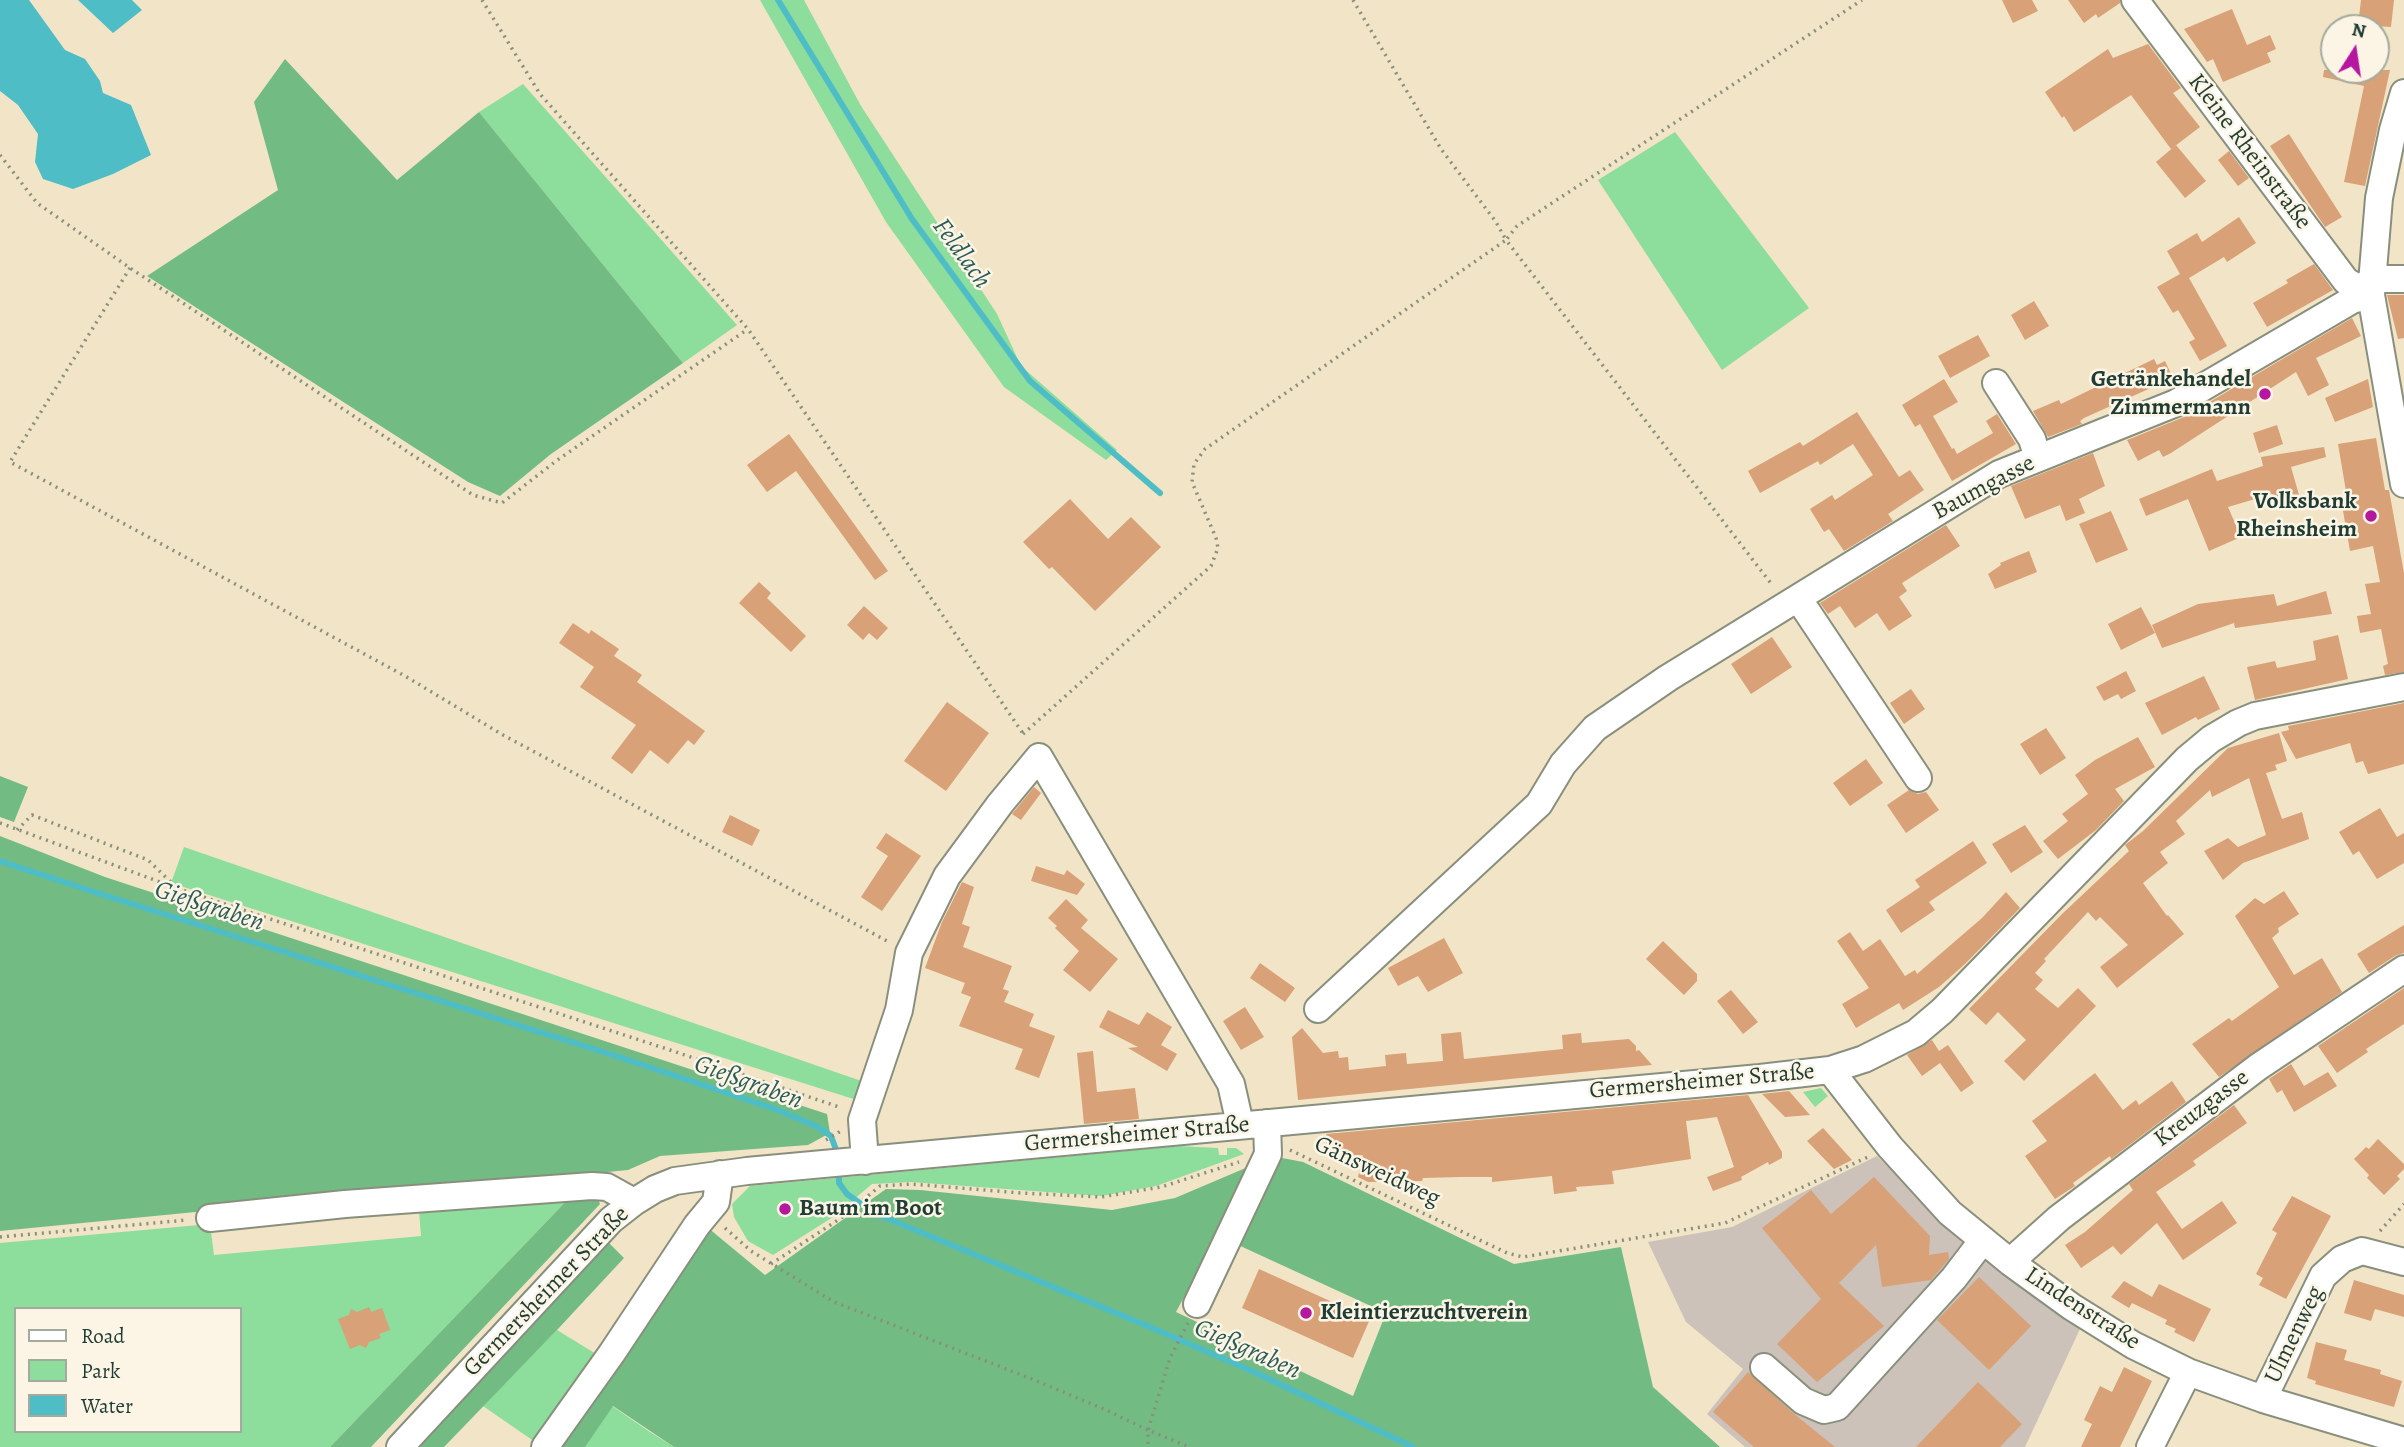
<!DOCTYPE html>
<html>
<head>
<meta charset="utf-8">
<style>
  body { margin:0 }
  #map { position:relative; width:2404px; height:1447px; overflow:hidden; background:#f2e4c6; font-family:Alegreya,serif }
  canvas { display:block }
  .legend { position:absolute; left:14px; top:1307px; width:228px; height:126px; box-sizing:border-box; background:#fcf5e5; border:2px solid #a4ab9e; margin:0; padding:9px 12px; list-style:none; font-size:21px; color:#1f3d34 }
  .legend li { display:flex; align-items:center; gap:14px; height:35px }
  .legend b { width:35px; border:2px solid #a4ab9e }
  .north { position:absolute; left:2320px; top:14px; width:70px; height:70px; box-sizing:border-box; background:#fcf5e5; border:2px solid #a4ab9e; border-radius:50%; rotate:12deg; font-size:19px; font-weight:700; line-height:28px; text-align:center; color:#1f3d34 }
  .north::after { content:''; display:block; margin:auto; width:24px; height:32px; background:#b5179e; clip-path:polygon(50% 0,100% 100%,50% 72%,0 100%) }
</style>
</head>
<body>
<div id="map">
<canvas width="2404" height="1447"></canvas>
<ul class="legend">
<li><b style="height:9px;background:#fff"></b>Road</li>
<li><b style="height:19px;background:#8ddd9c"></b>Park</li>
<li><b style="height:19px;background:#4fbdc6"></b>Water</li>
</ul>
<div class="north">N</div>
</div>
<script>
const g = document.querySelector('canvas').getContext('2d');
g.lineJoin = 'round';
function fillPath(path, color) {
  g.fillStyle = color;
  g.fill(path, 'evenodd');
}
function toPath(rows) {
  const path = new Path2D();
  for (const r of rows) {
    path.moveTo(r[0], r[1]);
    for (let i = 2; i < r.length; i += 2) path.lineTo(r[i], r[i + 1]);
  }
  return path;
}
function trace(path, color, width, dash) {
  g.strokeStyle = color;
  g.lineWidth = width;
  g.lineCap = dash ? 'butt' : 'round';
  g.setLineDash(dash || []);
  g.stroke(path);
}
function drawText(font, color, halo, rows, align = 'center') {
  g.font = font + ' Alegreya,serif';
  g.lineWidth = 5;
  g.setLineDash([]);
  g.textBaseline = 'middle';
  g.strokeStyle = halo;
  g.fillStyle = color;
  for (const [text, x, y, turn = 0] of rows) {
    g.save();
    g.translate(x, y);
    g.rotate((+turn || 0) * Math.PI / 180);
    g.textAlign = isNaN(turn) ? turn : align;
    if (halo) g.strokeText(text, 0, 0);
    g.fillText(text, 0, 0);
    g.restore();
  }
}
fillPath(toPath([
  [1877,1156,1964,1241,2080,1329,2025,1447,1745,1447,1707,1414,1743,1369,1686,1322,1648,1242,1732,1227]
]), '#cdc2b9');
fillPath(toPath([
  [760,0,804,0,861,106,997,314,1021,366,1117,450,1106,460,1004,387,886,222],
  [523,84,737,325,683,363,479,112],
  [1675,132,1809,308,1722,370,1598,180],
  [184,847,870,1084,863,1102,171,883],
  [1821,1088,1828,1096,1815,1107,1803,1092],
  [1179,1146,1218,1148,1219,1155,1227,1155,1227,1148,1236,1148,1244,1154,1156,1186,1101,1196,911,1182,872,1184,833,1217,773,1255,748,1241,734,1217,732,1204,750,1186],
  [575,1192,330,1447,0,1447,0,1243,210,1224,214,1255,421,1236,419,1210],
  [16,1309,240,1309,240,1431,16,1431],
  [557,1330,601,1357,538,1444,483,1406],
  [612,1406,650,1432,674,1447,554,1447]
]), '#8ddd9c');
fillPath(toPath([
  [285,59,397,180,479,112,683,363,551,454,500,496,468,482,147,276,278,190,254,102],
  [0,776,28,787,14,822,0,817],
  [0,836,105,877,827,1114,830,1133,808,1145,660,1156,628,1170,0,1231],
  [1277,1157,1303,1162,1514,1264,1621,1247,1653,1387,1720,1447,674,1447,613,1406,585,1447,554,1447,707,1227,765,1275,886,1189,920,1190,1112,1210,1175,1198,1255,1164,1176,1312,1353,1396,1386,1313,1236,1244],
  [575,1192,598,1199,600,1204,371,1447,330,1447],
  [608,1242,624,1258,557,1330,444,1447,415,1447]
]), '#72bc84');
fillPath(toPath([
  [0,0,29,0,65,50,85,59,100,81,103,93,131,105,151,155,113,174,73,189,43,179,35,162,38,134,18,105,0,91],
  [78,0,132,0,142,10,113,33]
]), '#4fbdc6');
trace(toPath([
  [778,0,912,219,1030,381,1160,493],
  [0,861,116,899,616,1056,775,1109,816,1126,831,1136,838,1155],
  [839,1169,839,1183,847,1194,874,1213,1150,1327,1254,1372,1413,1447]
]), '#4fbdc6', 6);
fillPath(toPath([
  [2002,0,2032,0,2038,11,2013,23],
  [2068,0,2120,0,2120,3,2098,18,2096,14,2084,23],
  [2361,0,2394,0,2391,27,2358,25],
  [2232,9,2247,45,2270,35,2276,49,2267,53,2271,62,2223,82,2213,59,2207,62,2184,29],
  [2148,44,2181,88,2173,93,2200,127,2171,149,2131,95,2074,132,2064,116,2062,118,2045,92,2108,49,2113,58],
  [2324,70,2390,70,2365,186,2344,182,2364,86,2323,77],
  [2289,134,2342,217,2325,227,2270,146],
  [2176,145,2206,181,2185,198,2156,162],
  [2229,151,2249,178,2238,186,2218,160],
  [2239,217,2256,243,2227,262,2224,257,2189,278,2227,346,2200,361,2189,342,2195,339,2178,310,2173,313,2157,287,2180,274,2167,251,2197,233,2202,242],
  [2314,264,2333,290,2267,327,2253,303,2288,283,2286,280],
  [2387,295,2404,295,2404,338,2398,339],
  [2034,301,2049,326,2025,340,2011,315],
  [2352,318,2361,336,2316,358,2329,385,2308,396,2296,372,2171,453,2163,457,2159,450,2138,461,2127,440,2184,417],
  [1978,335,1990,356,1950,378,1938,356],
  [2154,359,2157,365,2165,361,2173,378,2084,418,2080,421,2082,424,2048,437,2033,411,2059,400,2061,404],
  [1944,379,1958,402,1933,416,1952,449,1954,448,1957,454,1993,433,1986,421,1997,414,2016,444,1952,481,1920,424,1915,427,1902,405],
  [2368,379,2373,407,2335,422,2325,398],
  [1857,412,1899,477,1910,470,1924,490,1888,514,1893,521,1844,551,1829,529,1824,532,1810,509,1832,495,1835,500,1873,475,1853,444,1820,465,1818,461,1760,493,1748,471,1800,442,1803,446],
  [2277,425,2283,444,2259,453,2253,433],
  [789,434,888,571,875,580,796,471,767,492,747,465],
  [2376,438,2385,490,2389,490,2404,573,2404,672,2385,675,2383,666,2388,664,2381,629,2360,633,2357,616,2371,614,2365,584,2380,582,2373,546,2350,551,2341,499,2347,497,2338,444],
  [2324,447,2326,457,2291,467,2299,495,2274,502,2272,494,2228,507,2241,537,2209,551,2188,499,2146,516,2139,499,2212,469,2217,481,2263,466,2261,457],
  [2093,453,2105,486,2079,499,2085,513,2066,521,2060,505,2025,519,2011,486],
  [1070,499,1108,539,1131,517,1161,547,1095,611,1052,567,1049,569,1023,542],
  [2111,511,2128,550,2096,563,2079,524],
  [1946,525,1960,546,1902,583,1907,591,1899,597,1912,616,1889,631,1877,613,1855,628,1840,606,1828,614,1820,603],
  [2029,551,2037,572,1995,589,1988,574,2001,565,2000,563],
  [759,582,771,593,767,598,806,636,791,652,739,603],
  [2326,591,2332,614,2235,628,2234,623,2162,648,2152,625,2198,604,2274,594,2277,606],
  [864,606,888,628,877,640,869,633,863,640,847,625],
  [2141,607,2155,633,2121,650,2108,624],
  [573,623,589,634,591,630,619,649,614,656,642,675,637,682,705,731,694,745,688,740,668,764,650,750,632,774,611,758,636,725,580,687,594,667,559,643],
  [2338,635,2348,679,2255,700,2247,667,2275,661,2277,668,2316,660,2313,641],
  [1772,637,1792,667,1751,694,1731,664],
  [2126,671,2136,691,2121,699,2118,694,2104,701,2096,687],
  [2204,676,2220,709,2198,720,2196,717,2162,735,2145,703],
  [1911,689,1925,709,1904,724,1890,703],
  [947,702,989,733,946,791,904,761],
  [2404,703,2404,764,2368,774,2363,761,2356,763,2350,743,2296,759,2281,732,2289,730,2288,726],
  [2046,728,2066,758,2040,775,2020,744],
  [2279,733,2287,761,2275,765,2277,770,2266,773,2282,819,2302,812,2309,839,2243,863,2223,880,2204,851,2228,838,2238,847,2266,835,2249,778,2212,797,2210,790,2176,821,2185,834,2160,852,2168,863,2143,883,2167,916,2168,915,2184,934,2117,988,2100,967,2128,945,2100,917,2096,921,2088,912,2044,959,2046,961,2035,973,2043,980,2035,989,2058,1008,2078,988,2096,1006,2024,1081,2004,1061,2026,1040,1998,1012,1986,1025,1969,1009,2062,914,2129,851,2125,845,2143,831,2228,748],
  [2138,737,2155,767,2115,789,2124,801,2096,830,2058,859,2043,841,2068,821,2062,814,2088,794,2075,775,2095,760],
  [1866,759,1883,783,1850,806,1833,783],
  [1034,787,1041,793,1021,820,1012,814],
  [1909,790,1918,794,1926,792,1939,810,1906,833,1887,805],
  [2380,808,2397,837,2404,833,2404,863,2377,879,2359,851,2353,855,2339,832],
  [730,815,760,830,752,846,722,832],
  [2025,825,2043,852,2011,873,1992,844],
  [886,833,921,856,882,911,861,897,888,856,876,848],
  [1973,841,1987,863,1929,902,1935,910,1901,933,1886,910,1920,887,1915,880],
  [1036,866,1064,875,1067,870,1085,884,1077,895,1031,881],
  [962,882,974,887,962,924,970,927,963,947,1012,966,1003,989,1009,991,1004,1002,1034,1014,1029,1026,1055,1036,1039,1078,1015,1069,1023,1049,959,1026,971,997,961,993,965,983,925,968,942,922],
  [2284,891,2299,914,2278,928,2279,932,2272,938,2294,975,2322,958,2342,992,2219,1077,2192,1044,2229,1018,2232,1021,2279,987,2235,916,2255,898,2264,904],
  [2006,892,2020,908,1965,964,1939,987,1903,1010,1899,1003,1856,1028,1842,1004,1869,988,1837,941,1850,932,1863,951,1880,939,1905,976,1915,970,1917,974,1982,918],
  [1066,899,1088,920,1081,928,1118,959,1090,992,1063,970,1079,951,1055,928,1057,926,1048,918],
  [2404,925,2404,953,2395,956,2369,973,2357,954],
  [1444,938,1463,973,1428,992,1418,976,1398,986,1388,968],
  [1663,941,1697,974,1697,981,1684,995,1646,959],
  [1260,963,1295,988,1285,1002,1250,978],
  [2404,988,2404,1024,2366,1049,2368,1052,2337,1073,2318,1046],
  [1731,990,1758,1022,1743,1034,1717,1001],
  [1245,1007,1264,1037,1241,1050,1223,1021],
  [1108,1010,1139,1025,1147,1012,1172,1027,1161,1045,1177,1054,1167,1071,1128,1048,1138,1047,1099,1027],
  [1302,1028,1323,1053,1338,1051,1339,1058,1348,1057,1349,1070,1386,1066,1385,1055,1406,1053,1407,1064,1443,1061,1441,1034,1461,1032,1464,1059,1563,1049,1562,1035,1581,1033,1582,1043,1629,1039,1636,1046,1636,1051,1639,1050,1652,1065,1298,1100,1292,1037],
  [1932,1040,1939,1051,1948,1045,1974,1083,1961,1092,1940,1063,1922,1076,1907,1055],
  [1093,1051,1097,1092,1135,1088,1139,1119,1084,1124,1077,1053],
  [2291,1064,2304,1086,2328,1072,2337,1086,2294,1112,2282,1090,2277,1093,2269,1079],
  [2095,1073,2123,1110,2136,1100,2139,1105,2172,1081,2186,1102,2111,1159,2110,1156,2073,1183,2075,1186,2055,1199,2025,1156,2047,1141,2032,1121],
  [1789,1091,1810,1115,1785,1117,1762,1094],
  [1748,1095,1782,1152,1782,1158,1769,1165,1768,1162,1741,1177,1742,1180,1713,1191,1707,1177,1734,1167,1717,1117,1686,1121,1691,1159,1612,1171,1614,1184,1576,1187,1577,1191,1554,1194,1552,1176,1492,1182,1492,1177,1460,1177,1423,1178,1422,1181,1368,1182,1358,1177,1363,1155,1350,1156,1350,1151,1327,1153,1326,1134],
  [2234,1105,2247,1123,2193,1161,2196,1165,2156,1192,2182,1229,2222,1201,2237,1223,2183,1260,2157,1223,2121,1255,2113,1246,2081,1268,2065,1245,2085,1232,2133,1190,2129,1184],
  [1823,1128,1852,1160,1834,1169,1807,1141],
  [2378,1139,2404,1164,2404,1169,2397,1176,2400,1179,2384,1195,2367,1178,2369,1175,2354,1159,2366,1147,2369,1149],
  [1874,1177,1930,1236,1929,1255,1948,1252,1949,1259,1931,1280,1882,1287,1876,1245,1839,1283,1884,1326,1817,1382,1777,1344,1821,1299,1762,1228,1811,1190,1831,1214],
  [2292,1196,2331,1216,2286,1299,2259,1285,2263,1278,2256,1274,2277,1233,2272,1230],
  [1259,1269,1370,1319,1353,1358,1242,1308],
  [1979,1277,2031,1326,1989,1370,1937,1320],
  [2354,1280,2404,1295,2404,1317,2375,1309,2371,1321,2344,1313],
  [2124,1281,2152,1297,2159,1284,2211,1309,2194,1342,2174,1332,2176,1329,2165,1324,2167,1320,2132,1303,2129,1308,2111,1297],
  [369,1307,371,1312,382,1308,390,1330,379,1334,381,1338,369,1342,366,1348,360,1345,350,1349,338,1319,349,1315,351,1309,357,1312],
  [2316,1342,2347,1350,2344,1360,2381,1370,2380,1374,2402,1381,2394,1407,2315,1384,2316,1381,2307,1378],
  [2124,1367,2152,1381,2120,1447,2081,1447,2092,1424,2084,1420,2100,1386,2112,1392],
  [1748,1372,1793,1413,1835,1447,1754,1447,1713,1412],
  [1978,1382,2022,1424,2000,1447,1916,1447]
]), '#d8a177');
const minor = toPath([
  [2135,0,2346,281,2371,295],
  [2404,93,2393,130,2379,198,2371,295,2404,484],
  [2371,279,2404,279],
  [1996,383,2032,439,2038,458],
  [1798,598,1918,778],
  [1318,1009,1539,804,1563,764,1595,728,1668,678,1999,474,2176,403,2352,300,2371,295],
  [1830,1070,1890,1147,1950,1213,2010,1262,2072,1307,2133,1345,2188,1372,2263,1399,2404,1441],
  [865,1161,862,1120,899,1010,909,953,947,876,1000,804,1039,757,1231,1084,1240,1124],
  [210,1218,345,1204,592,1186,607,1187,634,1202],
  [2010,1262,2059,1218,2258,1067,2404,969],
  [1197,1304,1268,1154,1267,1123],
  [1764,1367,1803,1401,1824,1410,1837,1407,1954,1278,1983,1240],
  [2263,1399,2323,1276,2342,1259,2362,1251,2404,1262],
  [400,1447,611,1220,634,1202,655,1189,675,1181,747,1171,1760,1078,1830,1070,1864,1059,1916,1033,1942,1011,2187,759,2211,739,2238,723,2255,716,2404,687],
  [545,1447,612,1353,697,1225,716,1202,720,1174],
  [2150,1447,2188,1372]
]);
trace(minor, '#88907d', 30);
trace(toPath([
  [482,0,540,94,748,329,1024,735],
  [1353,0,1441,149,1496,222,1506,240,1517,226,1862,0],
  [0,155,37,203,130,268,473,495,502,503,556,461,748,329],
  [130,268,10,462,405,676,503,735,889,942],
  [1023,734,1211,566,1218,548,1216,538,1192,482,1194,464,1205,449,1506,240,1773,586],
  [0,823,179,889,670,1050,842,1108],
  [17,830,32,815,148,860,177,888],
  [826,1140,841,1131],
  [1290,1150,1507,1253,1523,1257,1725,1223,1868,1157],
  [725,1228,751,1251,834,1302,1032,1379,1106,1410,1148,1430,1148,1447],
  [2380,1231,2404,1204],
  [0,1237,187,1220],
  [771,1264,844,1216,880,1186,911,1184,1021,1193,1101,1197,1161,1187,1239,1162],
  [1188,1323,1170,1358,1148,1430,1189,1447]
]), '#88907d', 3.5, [2, 5]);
trace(minor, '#fff', 26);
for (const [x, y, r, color] of [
  [2265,394,7,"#b5179e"],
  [2371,516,7,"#b5179e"],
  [785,1209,7,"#b5179e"],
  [1306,1313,7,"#b5179e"]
]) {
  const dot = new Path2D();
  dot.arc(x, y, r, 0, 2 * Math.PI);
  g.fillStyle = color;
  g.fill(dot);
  trace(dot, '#fcf5e5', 2.5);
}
drawText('24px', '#1f3d34', '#fcf5e5', [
  ["Kleine Rheinstraße",2249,152,53],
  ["Baumgasse",1984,488,-28],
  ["Germersheimer Straße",1702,1082,-5],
  ["Kreuzgasse",2202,1109,-37],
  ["Germersheimer Straße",1137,1135,-5],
  ["Gänsweidweg",1377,1172,25],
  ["Germersheimer Straße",547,1292,-46],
  ["Lindenstraße",2082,1309,33],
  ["Ulmenweg",2295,1335,-64]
]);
drawText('bold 24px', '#1f3d34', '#fcf5e5', [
  ["Getränkehandel",2251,380],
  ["Zimmermann",2251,408],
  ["Volksbank",2357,502],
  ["Rheinsheim",2357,530],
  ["Baum im Boot",799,1209,"left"],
  ["Kleintierzuchtverein",1320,1313,"left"]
], 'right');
drawText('italic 26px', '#2b5d58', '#fcf5e5', [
  ["Feldlach",961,254,54],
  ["Gießgraben",209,907,18],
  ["Gießgraben",748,1083,20],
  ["Gießgraben",1247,1350,24]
]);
</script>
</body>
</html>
